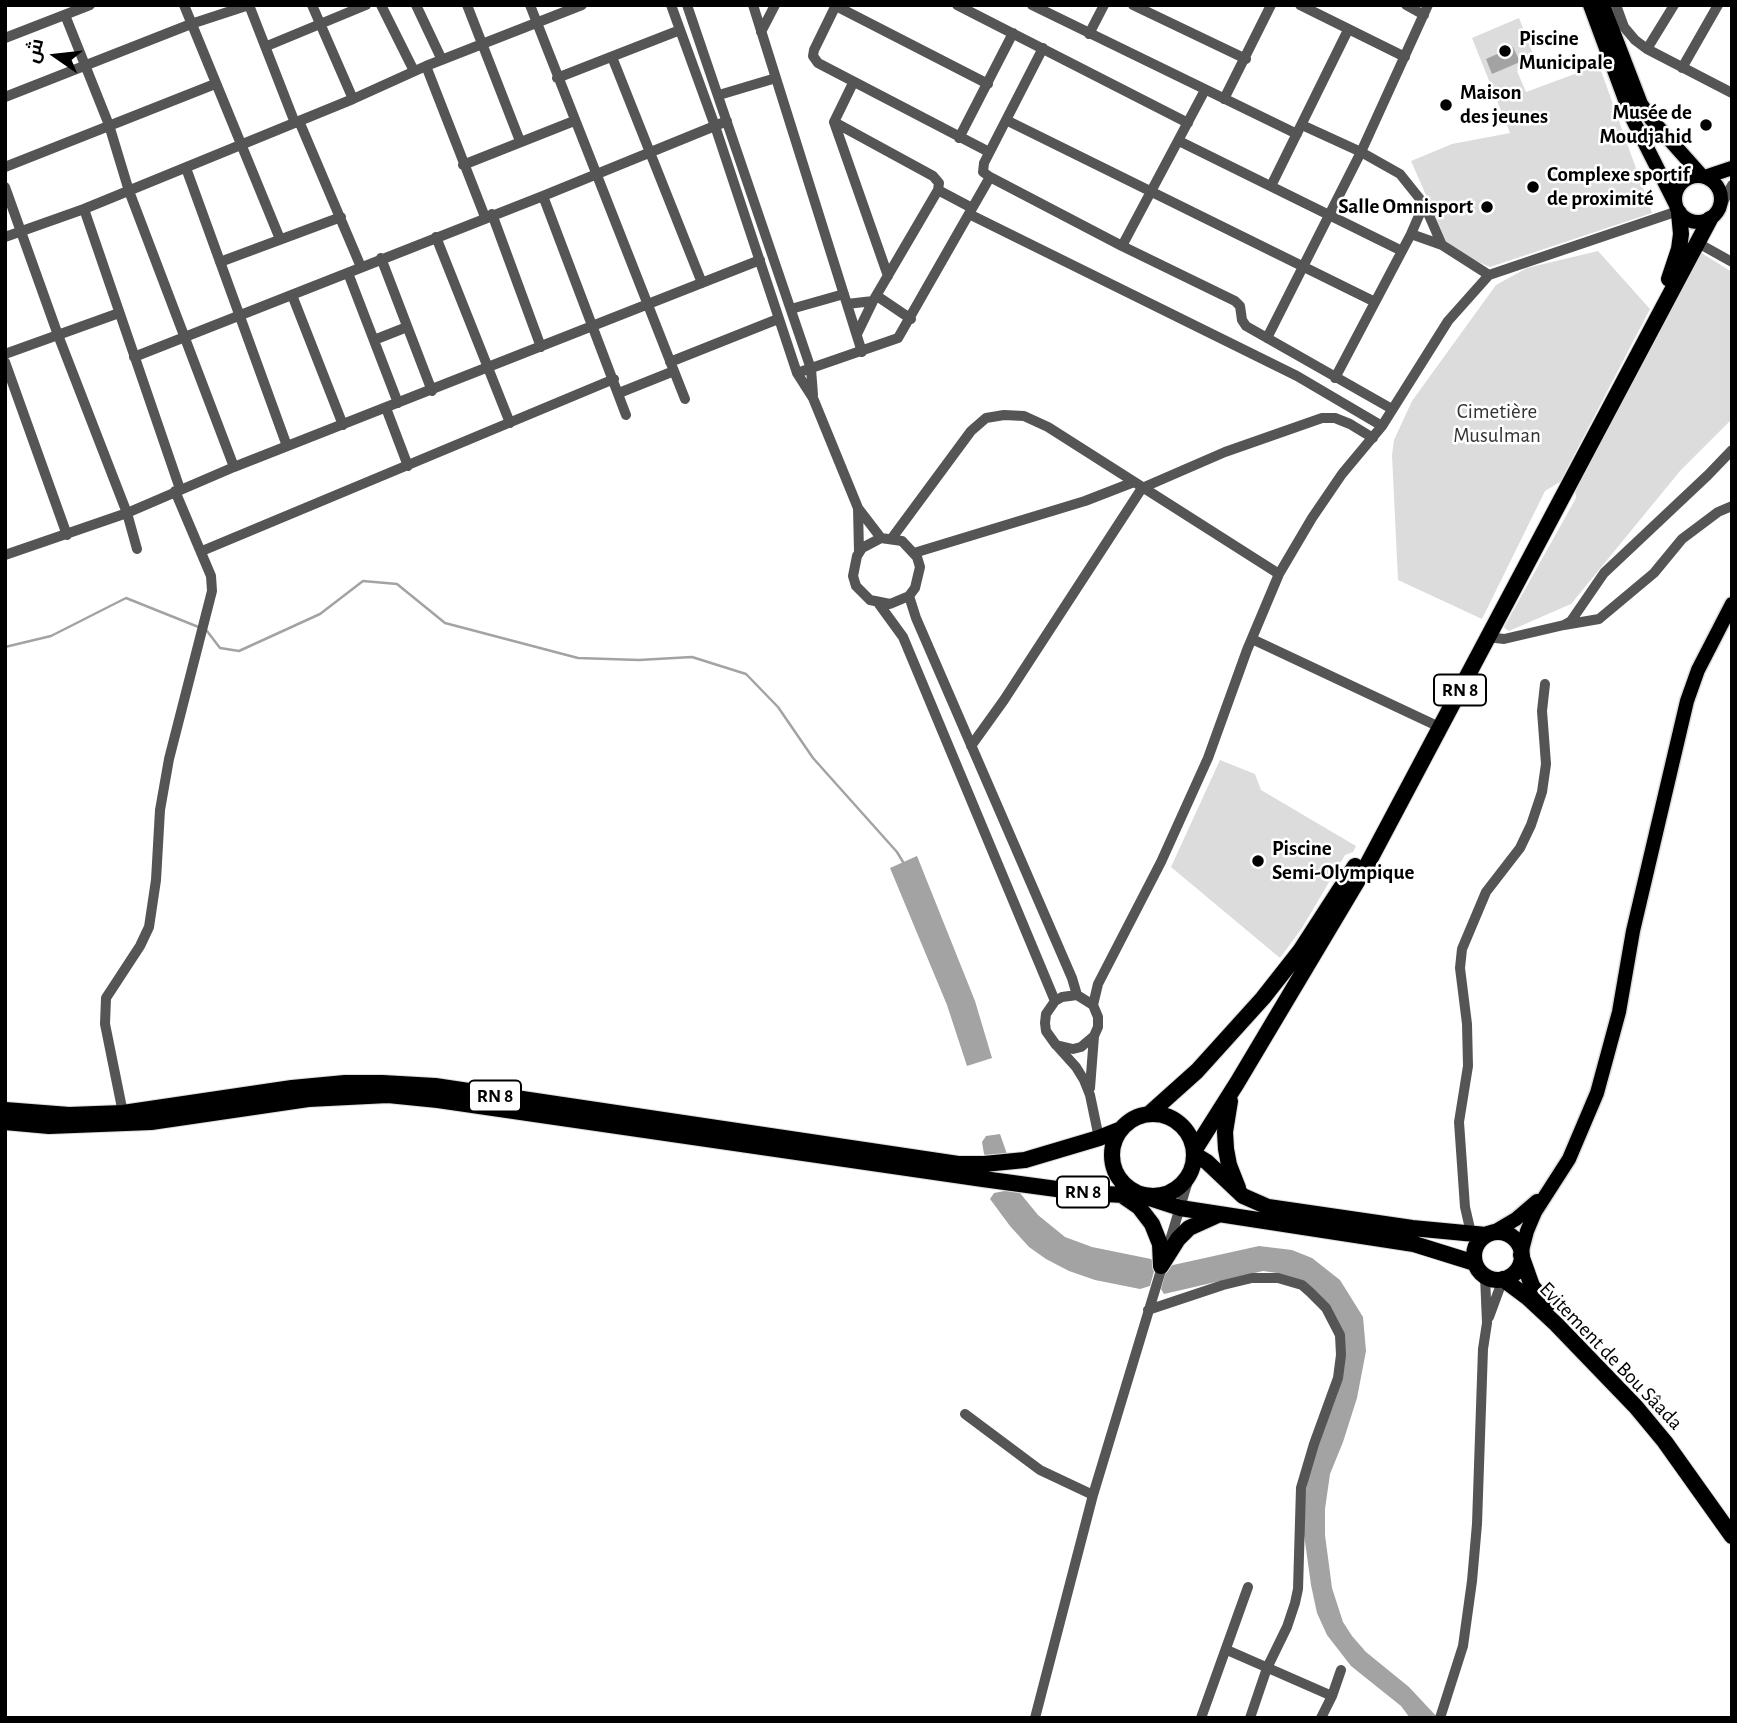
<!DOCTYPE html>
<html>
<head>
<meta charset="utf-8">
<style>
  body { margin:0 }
  #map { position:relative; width:1737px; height:1723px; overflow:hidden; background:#fff; font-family:"Alegreya Sans",Cairo,sans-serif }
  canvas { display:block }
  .frame { position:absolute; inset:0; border:7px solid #000; pointer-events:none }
  .north { position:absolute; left:21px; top:21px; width:70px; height:70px; -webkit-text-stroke:5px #fff; paint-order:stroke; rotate:284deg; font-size:19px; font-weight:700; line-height:28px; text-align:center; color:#000 }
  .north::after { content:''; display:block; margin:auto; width:24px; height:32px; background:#000; clip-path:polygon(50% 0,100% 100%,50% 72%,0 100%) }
</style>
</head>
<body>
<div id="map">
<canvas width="1737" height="1723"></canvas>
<div class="frame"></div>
<div class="north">ش</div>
</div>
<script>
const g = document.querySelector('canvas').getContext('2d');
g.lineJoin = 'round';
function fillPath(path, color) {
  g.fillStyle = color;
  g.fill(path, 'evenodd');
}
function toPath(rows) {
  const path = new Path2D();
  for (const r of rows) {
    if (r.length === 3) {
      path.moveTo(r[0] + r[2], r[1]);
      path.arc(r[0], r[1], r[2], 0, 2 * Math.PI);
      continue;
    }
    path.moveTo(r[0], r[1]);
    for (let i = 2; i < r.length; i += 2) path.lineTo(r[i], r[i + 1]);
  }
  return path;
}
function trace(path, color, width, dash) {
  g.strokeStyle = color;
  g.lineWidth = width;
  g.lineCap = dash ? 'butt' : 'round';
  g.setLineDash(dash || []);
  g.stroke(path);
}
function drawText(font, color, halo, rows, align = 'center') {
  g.font = font + ' "Alegreya Sans",sans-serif';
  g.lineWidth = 5;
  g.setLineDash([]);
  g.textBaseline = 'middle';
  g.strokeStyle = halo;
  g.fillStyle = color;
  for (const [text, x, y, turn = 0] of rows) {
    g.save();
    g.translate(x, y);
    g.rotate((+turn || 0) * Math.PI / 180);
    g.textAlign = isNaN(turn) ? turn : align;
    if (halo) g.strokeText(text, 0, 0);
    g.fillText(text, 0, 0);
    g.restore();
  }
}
fillPath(toPath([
  [1519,18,1537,64,1517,71,1526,92,1599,65,1652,213,1490,267,1450,250,1411,161,1452,144,1510,133,1472,38],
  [1598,251,1650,309,1560,482,1545,491,1482,619,1398,580,1392,455,1394,440,1412,401,1496,285,1527,268],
  [1700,252,1732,272,1732,419,1680,471,1571,604,1509,631,1506,629,1504,627,1576,498,1574,481],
  [1220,760,1255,774,1261,790,1356,846,1353,852,1345,855,1302,928,1280,958,1171,867]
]), '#dcdcdc');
fillPath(toPath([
  [1513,47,1520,62,1492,74,1486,59],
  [917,856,975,1001,992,1058,967,1066,947,1005,890,868],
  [1000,1134,1007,1154,987,1157,984,1154,982,1142,986,1136],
  [1015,1189,1020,1193,1038,1215,1065,1237,1092,1247,1151,1259,1156,1264,1150,1286,1140,1289,1095,1280,1069,1271,1046,1259,1029,1247,1010,1226,990,1199,994,1193],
  [1259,1246,1292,1250,1312,1258,1340,1280,1363,1317,1366,1351,1357,1398,1343,1442,1330,1474,1325,1509,1325,1535,1332,1588,1343,1622,1352,1636,1366,1652,1409,1687,1438,1718,1410,1718,1401,1706,1351,1666,1327,1635,1317,1613,1311,1585,1303,1527,1304,1500,1311,1464,1337,1395,1343,1367,1326,1302,1277,1273,1263,1271,1164,1294,1161,1289,1167,1268,1173,1265]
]), '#a3a3a3');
trace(toPath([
  [207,631,220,648,239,651,320,614,363,581,397,584,445,623,578,658,639,660,692,657,746,674,778,707,813,758,897,852,903,862],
  [5,647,51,636,126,598,201,628]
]), '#a3a3a3', 2.5);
const major = toPath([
  [1590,5,1631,116,1675,203],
  [1603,5,1641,104,1651,119,1701,175],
  [1698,199,23],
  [1705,177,1732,168],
  [1494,1232,1516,1219,1537,1201],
  [1521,1254,1527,1231,1535,1212,1569,1159,1597,1093,1619,1012,1633,931,1687,701,1698,670,1732,604]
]);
const highway = toPath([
  [1669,279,1679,249,1681,234,1679,213],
  [1230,1101,1225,1132,1226,1149,1229,1165,1238,1188],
  [5,1110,69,1115,123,1113,292,1088,345,1083,382,1083,435,1086,958,1164,984,1164,1025,1160,1099,1138,1119,1130],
  [1153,1155,41],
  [1149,1114,1197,1071,1263,998,1300,951,1355,866],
  [5,1122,49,1126,151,1122,308,1099,388,1095,438,1100,983,1179,1086,1193,1143,1196,1180,1208,1414,1244,1475,1263],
  [1194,1151,1237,1083,1367,865,1710,219],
  [1194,1154,1207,1162,1243,1196,1268,1207,1412,1228,1486,1235],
  [1123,1196,1139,1207,1152,1224,1160,1244,1161,1266],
  [1498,1256,24],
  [1521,1255,1532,1286,1547,1305],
  [1161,1266,1178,1239,1189,1228,1220,1214],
  [1503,1279,1527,1297,1556,1324,1636,1407,1665,1442,1732,1536]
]);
trace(major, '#dbdbdb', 17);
trace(highway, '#dbdbdb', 18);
trace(toPath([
  [184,5,280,239],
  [249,5,295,123],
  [312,5,353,99],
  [381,5,414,71],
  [416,5,442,60],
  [467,5,520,141],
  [530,5,685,399],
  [671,5,715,126,797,373,813,398,858,508,881,538,902,541,917,557,920,567,915,588,909,596,890,604,870,600,856,586,853,576,857,556,862,548,881,538],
  [687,5,811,369,813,395],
  [753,5,862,352],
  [836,5,814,50,813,56,818,63,989,152],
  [957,5,1188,123],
  [1032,5,1297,134],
  [1133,5,1246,59],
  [1300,5,1405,57],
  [1406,5,1424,15],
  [1616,5,1624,27,1635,40,1647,49,1732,93],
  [836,6,988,84],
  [65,15,109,125,129,191,234,467],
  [761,32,775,5],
  [1089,34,1104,5],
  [5,38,90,5],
  [267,46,366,5],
  [1647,49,1674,5],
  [612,57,702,283],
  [426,66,485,217],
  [1682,68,1718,5],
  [557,78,680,30],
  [853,83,834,122,888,276],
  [719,95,776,78],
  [5,97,191,24,249,5],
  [1224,99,1271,5],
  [1006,120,1375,302],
  [299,121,361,267],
  [834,122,933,176,939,183,938,190,873,301,857,334],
  [1302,125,1361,152,1400,174,1424,204,1442,245],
  [959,138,1013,33],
  [1179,141,1402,251],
  [463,165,574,121],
  [5,167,215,84],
  [186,168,287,446],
  [990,177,983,172,984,163,1043,48],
  [1271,186,1348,30],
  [5,187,58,335,127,513,137,549],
  [938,190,972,208],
  [543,196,626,415],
  [1720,208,1732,185],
  [84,209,180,489],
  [492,214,541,347],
  [969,214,1297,376,1382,426],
  [1411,234,1442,245,1489,275],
  [5,237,84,209,353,99,426,66,582,5],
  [436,237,510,423],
  [1698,243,1732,262],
  [1122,246,1205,90],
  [381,258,432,391],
  [220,262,341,217],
  [348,273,398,403],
  [292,295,343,425],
  [877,296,911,319],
  [847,304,873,301],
  [791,309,844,294],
  [1267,338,1361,152,1428,5],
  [374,340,407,327],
  [5,354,119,313],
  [134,357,543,196,727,121],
  [5,362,67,535],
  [670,362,778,319],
  [797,373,898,338,990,177,1122,246,1235,301,1240,306,1242,320,1246,326,1392,409],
  [1335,378,1411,234,1424,204],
  [619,393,674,371],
  [386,408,408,466],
  [858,508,859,552],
  [892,538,971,431,986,418,1004,415,1024,416,1048,427,1279,574],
  [202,551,614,379],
  [914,553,1085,501,1134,482],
  [5,555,127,513,234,467,760,260],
  [909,596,916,618,1072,978,1077,995],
  [879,604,903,637,1055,1001],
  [1564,625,1599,619,1654,573,1682,539,1718,512,1732,506],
  [1487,637,1504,639,1564,625,1571,621,1604,573,1708,475,1732,450],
  [1252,639,1433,724],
  [971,746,1004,700,1142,488,1225,452,1322,418,1335,418,1350,424,1373,438],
  [1093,1005,1077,995,1062,997,1055,1001,1046,1014,1045,1023,1046,1031,1056,1045,1073,1049,1081,1047,1094,1036,1098,1027,1098,1017,1093,1005,1098,984,1161,862,1208,758,1247,650,1279,574,1312,518,1342,474,1382,426,1448,321,1489,275,1678,211],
  [1058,1047,1076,1067,1084,1080,1090,1095,1099,1138],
  [1090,1088,1094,1036],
  [123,1113,105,1024,106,998,140,946,149,927,156,880,160,810,169,759,212,591,211,576,175,491],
  [1471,1233,1465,1207,1459,1122,1468,1066,1467,1024,1460,968,1462,949,1486,892,1520,848,1531,825,1542,792,1546,764,1542,711,1545,684],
  [1148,1310,1223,1285,1252,1278,1278,1278,1302,1285,1310,1292,1326,1308,1340,1335,1341,1355,1338,1378,1314,1444,1301,1488,1298,1589,1295,1603,1287,1627,1267,1668,1250,1718],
  [1489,1317,1503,1279],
  [965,1414,1040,1470,1093,1495],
  [1227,1650,1332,1696],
  [1035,1718,1093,1495,1191,1171],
  [1201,1718,1248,1587],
  [1321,1718,1332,1696,1341,1670],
  [1440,1718,1463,1646,1472,1581,1477,1524,1483,1349,1487,1323,1485,1276]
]), '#555', 10);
trace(major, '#000', 14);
trace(highway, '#000', 16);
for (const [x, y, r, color] of [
  [1505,51,7,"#000"],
  [1446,105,7,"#000"],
  [1706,125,7,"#000"],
  [1533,187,7,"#000"],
  [1487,207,7,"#000"],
  [1258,861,7,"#000"]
]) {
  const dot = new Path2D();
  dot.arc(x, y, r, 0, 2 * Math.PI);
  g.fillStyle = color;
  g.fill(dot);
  trace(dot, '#fff', 2.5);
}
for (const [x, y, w] of [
  [1460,690,52],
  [495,1096,52],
  [1083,1192,52]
]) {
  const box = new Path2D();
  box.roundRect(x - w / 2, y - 15.5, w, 31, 5);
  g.fillStyle = '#fff';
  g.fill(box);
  trace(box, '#000', 2);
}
drawText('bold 19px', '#000', null, [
  ["RN 8",1460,690],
  ["RN 8",495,1096],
  ["RN 8",1083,1192]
]);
drawText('bold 21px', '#000', '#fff', [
  ["Piscine",1519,39],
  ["Municipale",1519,63],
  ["Maison",1460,93],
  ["des jeunes",1460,117],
  ["Musée de",1692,113,"right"],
  ["Moudjahid",1692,137,"right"],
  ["Complexe sportif",1547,175],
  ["de proximité",1547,199],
  ["Salle Omnisport",1473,207,"right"],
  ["Piscine",1272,849],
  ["Semi-Olympique",1272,873]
], 'left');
drawText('21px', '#333', '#fff', [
  ["Cimetière",1497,412],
  ["Musulman",1497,436]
]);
drawText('21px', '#000', '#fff', [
  ["Evitement de Bou Sâada",1611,1356,46]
]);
</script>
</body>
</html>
